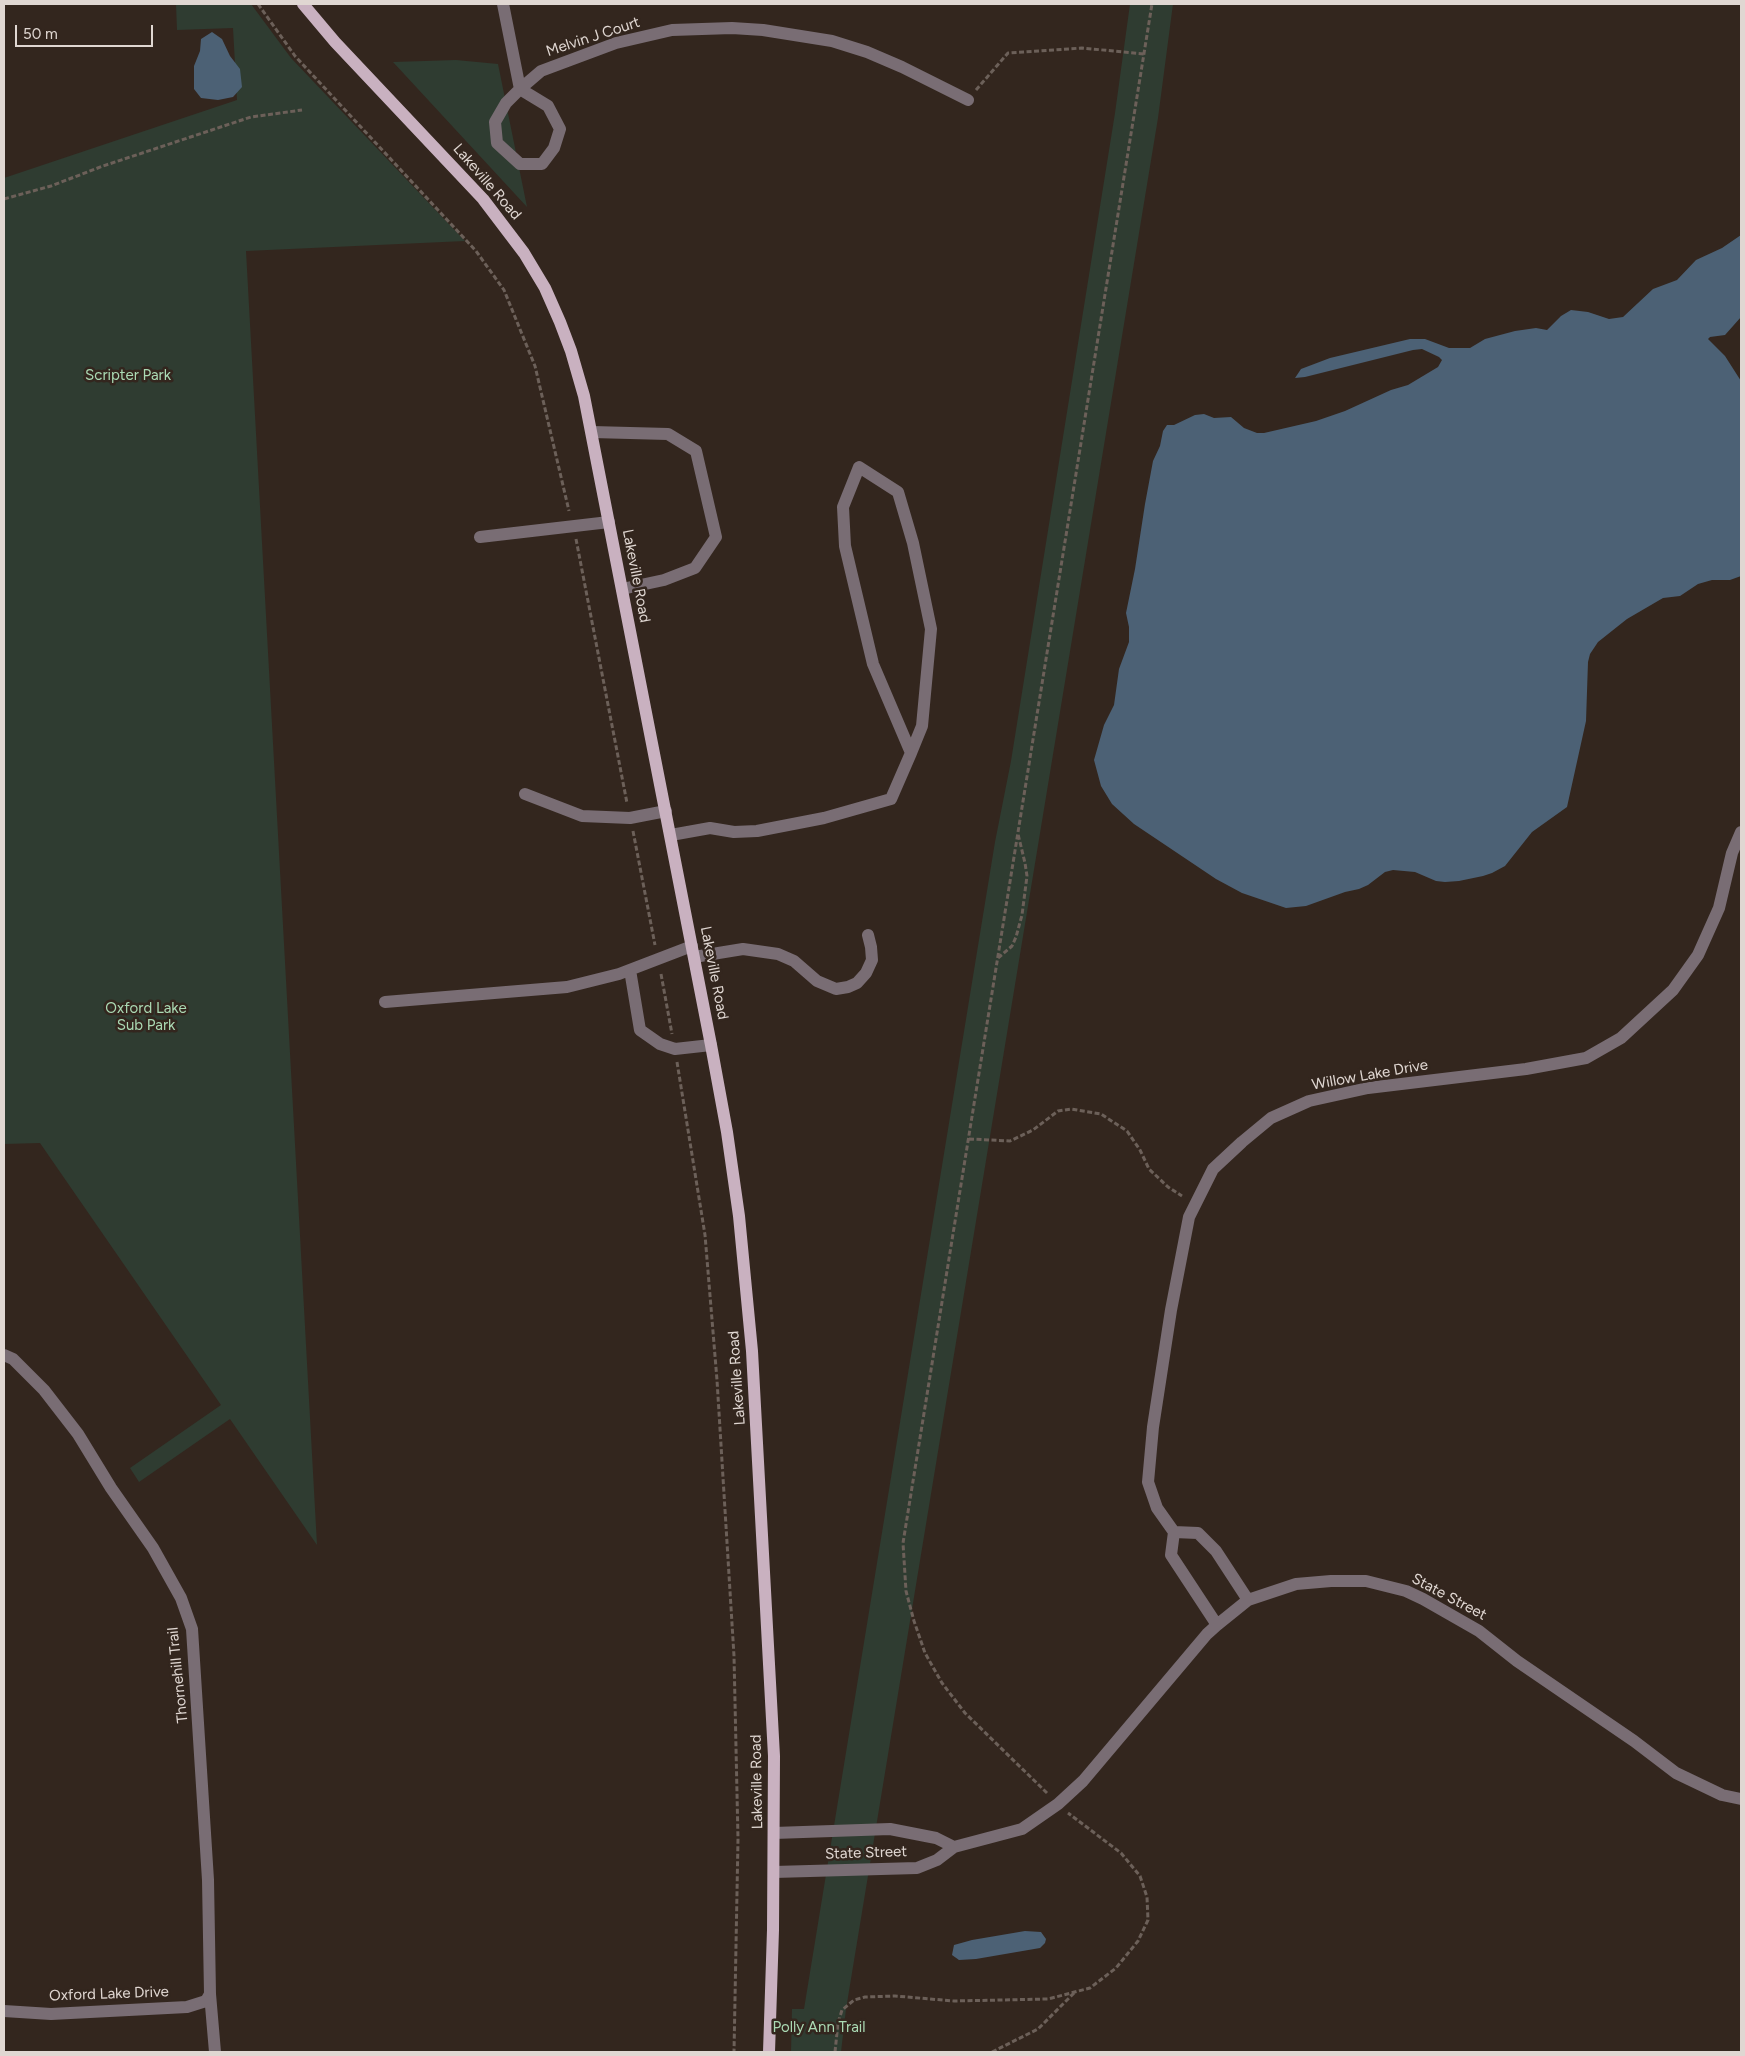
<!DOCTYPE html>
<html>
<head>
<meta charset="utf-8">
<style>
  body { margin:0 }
  #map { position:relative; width:1745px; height:2056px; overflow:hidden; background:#33261e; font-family:Figtree,sans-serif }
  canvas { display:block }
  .frame { position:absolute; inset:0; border:5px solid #e0d7d2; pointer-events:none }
  .scale { position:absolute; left:15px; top:25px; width:138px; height:22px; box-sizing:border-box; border:2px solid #e0d7d2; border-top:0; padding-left:6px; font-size:15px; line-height:18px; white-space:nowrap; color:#e0d7d2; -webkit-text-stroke:4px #33261e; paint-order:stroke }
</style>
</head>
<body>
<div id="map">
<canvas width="1745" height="2056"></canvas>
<div class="frame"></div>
<div class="scale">50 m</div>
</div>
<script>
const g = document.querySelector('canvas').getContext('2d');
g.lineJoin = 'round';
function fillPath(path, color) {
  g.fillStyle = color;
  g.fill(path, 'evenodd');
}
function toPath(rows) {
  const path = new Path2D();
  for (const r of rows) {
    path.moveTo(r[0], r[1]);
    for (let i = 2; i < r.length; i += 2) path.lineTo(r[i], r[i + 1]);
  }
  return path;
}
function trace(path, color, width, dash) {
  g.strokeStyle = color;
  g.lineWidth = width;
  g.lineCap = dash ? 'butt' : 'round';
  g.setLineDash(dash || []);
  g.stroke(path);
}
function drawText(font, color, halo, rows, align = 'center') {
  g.font = font + ' Figtree,sans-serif';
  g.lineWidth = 5;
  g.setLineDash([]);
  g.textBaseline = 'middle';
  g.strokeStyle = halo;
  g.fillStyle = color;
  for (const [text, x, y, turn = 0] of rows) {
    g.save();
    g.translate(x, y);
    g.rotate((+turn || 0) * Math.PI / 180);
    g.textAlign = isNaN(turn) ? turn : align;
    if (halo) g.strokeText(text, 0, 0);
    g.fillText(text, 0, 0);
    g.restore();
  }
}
fillPath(toPath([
  [176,4,251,4,291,58,465,241,246,251,317,1545,230,1419,139,1482,130,1468,221,1405,40,1143,4,1144,4,178,237,100,233,28,177,30],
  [1130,4,1173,4,1158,118,846,2009,841,2052,791,2052,792,2009,804,2009,995,842,1011,761,1115,113],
  [456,60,498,64,527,207,393,62]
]), '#2f3c31');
fillPath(toPath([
  [212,32,222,39,230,56,240,69,242,87,233,97,218,100,201,98,194,89,194,66,200,51,201,39],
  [1741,235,1741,317,1725,335,1710,337,1708,339,1725,356,1741,381,1741,576,1730,580,1712,580,1698,584,1680,596,1663,598,1627,619,1598,642,1590,654,1588,662,1586,721,1567,807,1532,832,1505,866,1492,873,1483,876,1459,881,1445,882,1436,881,1415,872,1393,870,1385,872,1368,885,1359,889,1345,892,1306,906,1286,908,1242,893,1216,879,1134,824,1112,804,1101,786,1094,760,1104,725,1114,705,1119,669,1129,642,1129,627,1126,613,1135,569,1145,504,1153,461,1160,446,1163,431,1167,425,1174,425,1195,415,1204,414,1214,418,1231,417,1244,428,1257,433,1264,433,1316,421,1345,411,1391,390,1408,385,1438,367,1442,360,1439,357,1422,349,1413,350,1305,377,1295,378,1301,369,1330,358,1410,339,1425,339,1449,348,1470,348,1485,339,1515,331,1536,328,1547,330,1561,316,1571,310,1588,312,1609,319,1623,317,1653,289,1677,280,1696,260,1722,248],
  [1025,1931,1041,1932,1046,1939,1045,1943,1040,1948,976,1959,959,1960,952,1955,954,1945,972,1940]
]), '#4c6175');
trace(toPath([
  [258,4,295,56,476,251,504,290,535,366,569,511],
  [976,90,1008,53,1082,48,1144,54],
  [4,199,51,186,103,166,251,117,302,110],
  [576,539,627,803],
  [633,831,655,945],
  [998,958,1012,946,1016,937,1022,915,1027,876,1025,863,1018,834],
  [661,974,672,1034],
  [677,1062,705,1235,717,1380,734,1656,738,1839,734,2052],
  [969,1139,1010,1141,1033,1130,1058,1111,1071,1109,1101,1114,1127,1131,1140,1150,1149,1169,1168,1187,1182,1196],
  [1047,1793,965,1713,942,1683,925,1653,914,1621,906,1591,903,1543,1152,4],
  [835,2052,838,2023,842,2010,854,2000,865,1997,895,1996,954,2001,1048,1999,1090,1988,1116,1968,1138,1941,1148,1920,1147,1897,1140,1876,1121,1853,1068,1813],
  [992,2052,1038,2029,1075,1992]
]), '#6c6059', 3, [5, 2.5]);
trace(toPath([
  [503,4,520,89,548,106,560,129,554,148,542,164,520,164,497,143,495,122,506,103,520,89,541,71,616,43,672,30,732,28,763,30,832,41,867,52,902,67,968,100],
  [592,432,668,434,696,451,716,537,695,568,664,580,622,589],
  [480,537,609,522],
  [525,794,582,816,630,818,666,811],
  [671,835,710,828,734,832,757,831,824,818,891,799,911,753,922,726,931,629,913,543,898,492,859,467,843,507,845,546,873,664,911,753],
  [694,957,743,949,778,954,794,961,817,981,836,989,848,987,857,983,866,973,872,960,871,947,868,935],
  [630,970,640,1030,660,1044,675,1049,711,1045],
  [385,1002,567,987,619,974,692,946],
  [4,1355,13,1359,44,1390,78,1434,111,1488,153,1548,181,1598,192,1629,208,1880,210,1994,215,2052],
  [1174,1532,1198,1533,1216,1551,1248,1600],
  [1217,1625,1171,1555,1174,1532,1157,1508,1148,1482,1153,1427,1171,1310,1189,1217,1213,1169,1242,1142,1271,1118,1309,1101,1368,1088,1526,1069,1586,1058,1621,1038,1673,990,1698,955,1719,908,1732,853,1741,832],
  [774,1833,890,1829,936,1838,954,1847],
  [774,1872,917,1868,937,1860,954,1847,1022,1829,1058,1804,1083,1781,1207,1634,1217,1625,1248,1600,1296,1584,1331,1581,1366,1581,1406,1591,1423,1599,1479,1631,1517,1661,1634,1741,1676,1773,1722,1795,1741,1799],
  [4,2011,51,2014,187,2007,206,2001,210,1994]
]), '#796d74', 12);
trace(toPath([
  [303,4,335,42,483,199,524,253,545,288,560,322,571,351,584,396,711,1045,727,1132,739,1216,752,1351,774,1756,773,1930,769,2052]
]), '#c9b1c0', 12);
drawText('15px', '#e0d7d2', '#33261e', [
  ["Melvin J Court",593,37,-18],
  ["Lakeville Road",487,182,49],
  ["Lakeville Road",636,576,79],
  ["Lakeville Road",714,973,79],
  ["Willow Lake Drive",1370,1075,-10],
  ["Lakeville Road",737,1378,-94],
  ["State Street",1449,1597,28],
  ["Thornehill Trail",178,1675,-96],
  ["Lakeville Road",757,1782,-91],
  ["State Street",866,1853,-2],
  ["Oxford Lake Drive",109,1994,-2]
]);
drawText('15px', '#abdab4', '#33261e', [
  ["Scripter Park",128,376],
  ["Oxford Lake",146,1009],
  ["Sub Park",146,1026],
  ["Polly Ann Trail",819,2028]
]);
</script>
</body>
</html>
